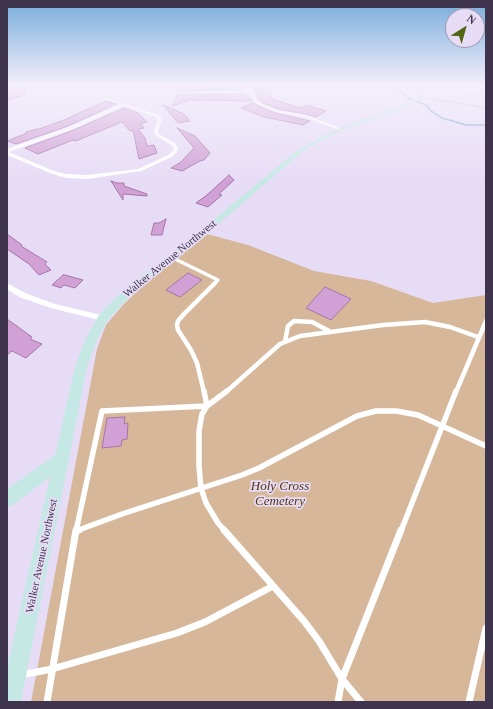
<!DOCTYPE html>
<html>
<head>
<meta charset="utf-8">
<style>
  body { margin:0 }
  #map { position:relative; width:493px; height:709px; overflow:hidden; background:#e7dcf6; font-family:Georgia,serif }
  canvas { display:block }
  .frame { position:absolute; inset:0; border:8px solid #3f344d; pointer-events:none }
  .north { position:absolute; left:445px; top:8px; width:40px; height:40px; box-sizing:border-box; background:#e7dcf6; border:1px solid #a499b2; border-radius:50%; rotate:37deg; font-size:11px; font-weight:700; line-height:16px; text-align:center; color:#3f344d }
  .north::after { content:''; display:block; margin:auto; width:14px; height:18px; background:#506613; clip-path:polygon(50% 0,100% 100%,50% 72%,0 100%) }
</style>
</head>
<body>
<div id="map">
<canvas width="493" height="709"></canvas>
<div class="frame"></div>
<div class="north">N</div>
</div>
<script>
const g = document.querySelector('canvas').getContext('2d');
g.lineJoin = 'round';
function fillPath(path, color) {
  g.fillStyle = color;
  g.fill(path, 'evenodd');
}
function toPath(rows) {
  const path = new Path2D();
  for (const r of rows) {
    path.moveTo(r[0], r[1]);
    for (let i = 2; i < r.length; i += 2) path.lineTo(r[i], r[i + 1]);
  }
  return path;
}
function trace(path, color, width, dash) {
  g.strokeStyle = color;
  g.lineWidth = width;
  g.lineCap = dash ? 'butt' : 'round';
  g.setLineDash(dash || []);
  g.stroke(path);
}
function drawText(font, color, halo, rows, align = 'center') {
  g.font = font + ' Georgia,serif';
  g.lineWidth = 3.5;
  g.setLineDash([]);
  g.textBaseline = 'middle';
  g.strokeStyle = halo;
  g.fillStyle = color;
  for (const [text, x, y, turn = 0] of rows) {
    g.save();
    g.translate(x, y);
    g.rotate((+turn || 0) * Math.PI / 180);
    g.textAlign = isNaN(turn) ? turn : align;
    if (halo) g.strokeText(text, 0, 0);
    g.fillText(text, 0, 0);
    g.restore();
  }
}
fillPath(toPath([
  [207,234,248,245,314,271,371,281,433,303,486,295,486,702,31,702,97,349,106,325,123,305,156,273]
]), '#d6b79a');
trace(toPath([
  [390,84,410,99,426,105,431,111,442,118,466,125,486,125]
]), '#6ea0c8', 1.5);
const building = toPath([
  [13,84,23,84,26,94,7,101,7,92,10,88,9,86,13,84],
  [197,84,240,84,243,85,244,89,178,91,181,85,196,87,197,84],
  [256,84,266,84,266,86,270,86,272,99,301,108,307,105,326,111,316,117,306,114,278,109,263,103,258,99,254,88,256,84],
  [246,94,249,101,250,97,252,101,190,100,172,106,177,95,246,94],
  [106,101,116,104,68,126,16,144,7,141,27,133,26,132,37,129,39,129,70,118,68,118,106,101],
  [253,103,275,113,310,121,303,125,264,117,241,108,253,103],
  [163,105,184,114,190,121,178,123,163,105],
  [124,108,138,113,147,122,140,124,144,128,138,129,145,138,147,146,154,145,157,153,139,159,133,130,130,131,122,122,76,141,73,140,38,154,25,148,74,130,124,108],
  [177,128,195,136,210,153,204,160,200,161,182,171,171,168,181,162,194,148,177,128],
  [229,175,234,180,219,194,222,195,208,207,196,203,207,195,229,175],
  [111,181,117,183,124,183,124,186,147,194,147,196,123,194,123,200,111,181],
  [166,219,162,235,151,235,154,223,159,223,166,219],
  [7,234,22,245,21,246,47,262,45,264,51,270,39,275,29,264,7,249,7,234],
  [188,273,202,280,180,297,166,290,188,273],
  [63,275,65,275,83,280,75,288,64,285,61,288,52,285,63,275],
  [325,287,351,299,331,320,306,308,325,287],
  [7,319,32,337,30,339,42,344,26,358,12,351,7,355,7,319],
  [125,417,124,424,128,423,127,439,122,440,121,446,102,448,107,418,125,417]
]);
fillPath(building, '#d1a0d5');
trace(building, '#a576a9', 1);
trace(toPath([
  [428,98,486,108]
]), '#9287a1', 1, [2, 1]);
trace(toPath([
  [465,84,467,89,486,92]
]), '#fff', 2);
trace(toPath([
  [171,257,218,280,214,284]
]), '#fff', 3.5);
trace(toPath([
  [285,341,288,326,294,321,312,322,329,331],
  [204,392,197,363,191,350,178,330,177,325,178,321,184,314,215,283],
  [226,392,280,344,300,336,383,325,425,322,450,327,478,337],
  [456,392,486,321]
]), '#fff', 4.5);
trace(toPath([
  [76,531,122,514,242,475,259,468,357,416,376,411,396,411,418,415,486,446],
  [76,531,102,411,207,406,204,391],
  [225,531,218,523,206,503,201,488,199,466,199,431,202,414,207,406,227,391],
  [401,531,456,391]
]), '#fff', 5.5);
trace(toPath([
  [224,530,304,621,319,641,342,679,361,702],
  [76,531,79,530],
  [21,675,52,669,177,633,205,622,273,586],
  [47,702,76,530],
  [338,702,342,679,401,530],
  [469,702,486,628]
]), '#fff', 7);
fillPath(toPath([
  [247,84,251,84,257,100,262,104,278,110,306,115,343,129,339,130,304,117,276,112,260,106,254,102,250,92,160,94,158,93,249,90,247,84],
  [105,97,159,115,162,120,158,131,159,134,175,143,178,148,177,152,172,157,141,171,87,179,66,178,50,173,7,155,7,149,69,127,120,104,104,99,105,97],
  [124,106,156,117,158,120,154,131,155,135,171,145,174,148,173,151,168,155,138,169,87,175,66,174,54,171,9,152,73,129,124,106],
  [7,283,25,293,55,304,106,316,107,318,103,321,51,308,19,297,7,289,7,283]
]), '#fff');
fillPath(toPath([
  [427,84,432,84,422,98,410,106,336,133,303,151,200,240,137,289,107,321,97,340,87,367,21,702,7,702,7,668,50,477,13,505,7,507,7,489,55,455,75,367,85,340,99,315,129,285,194,236,299,149,332,131,406,104,418,96,427,84]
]), '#c5e8e4');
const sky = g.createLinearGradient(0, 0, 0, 184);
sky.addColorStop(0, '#77acdb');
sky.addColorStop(0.46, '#f4effb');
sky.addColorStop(1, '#f4effb00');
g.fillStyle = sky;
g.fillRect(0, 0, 493, 184);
drawText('11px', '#3f344d', '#e7dcf6', [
  ["Walker Avenue Northwest",170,259,-39],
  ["Walker Avenue Northwest",42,556,-78]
]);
drawText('italic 13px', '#533311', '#e7dcf6', [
  ["Holy Cross",280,487],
  ["Cemetery",280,502]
]);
</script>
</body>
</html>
